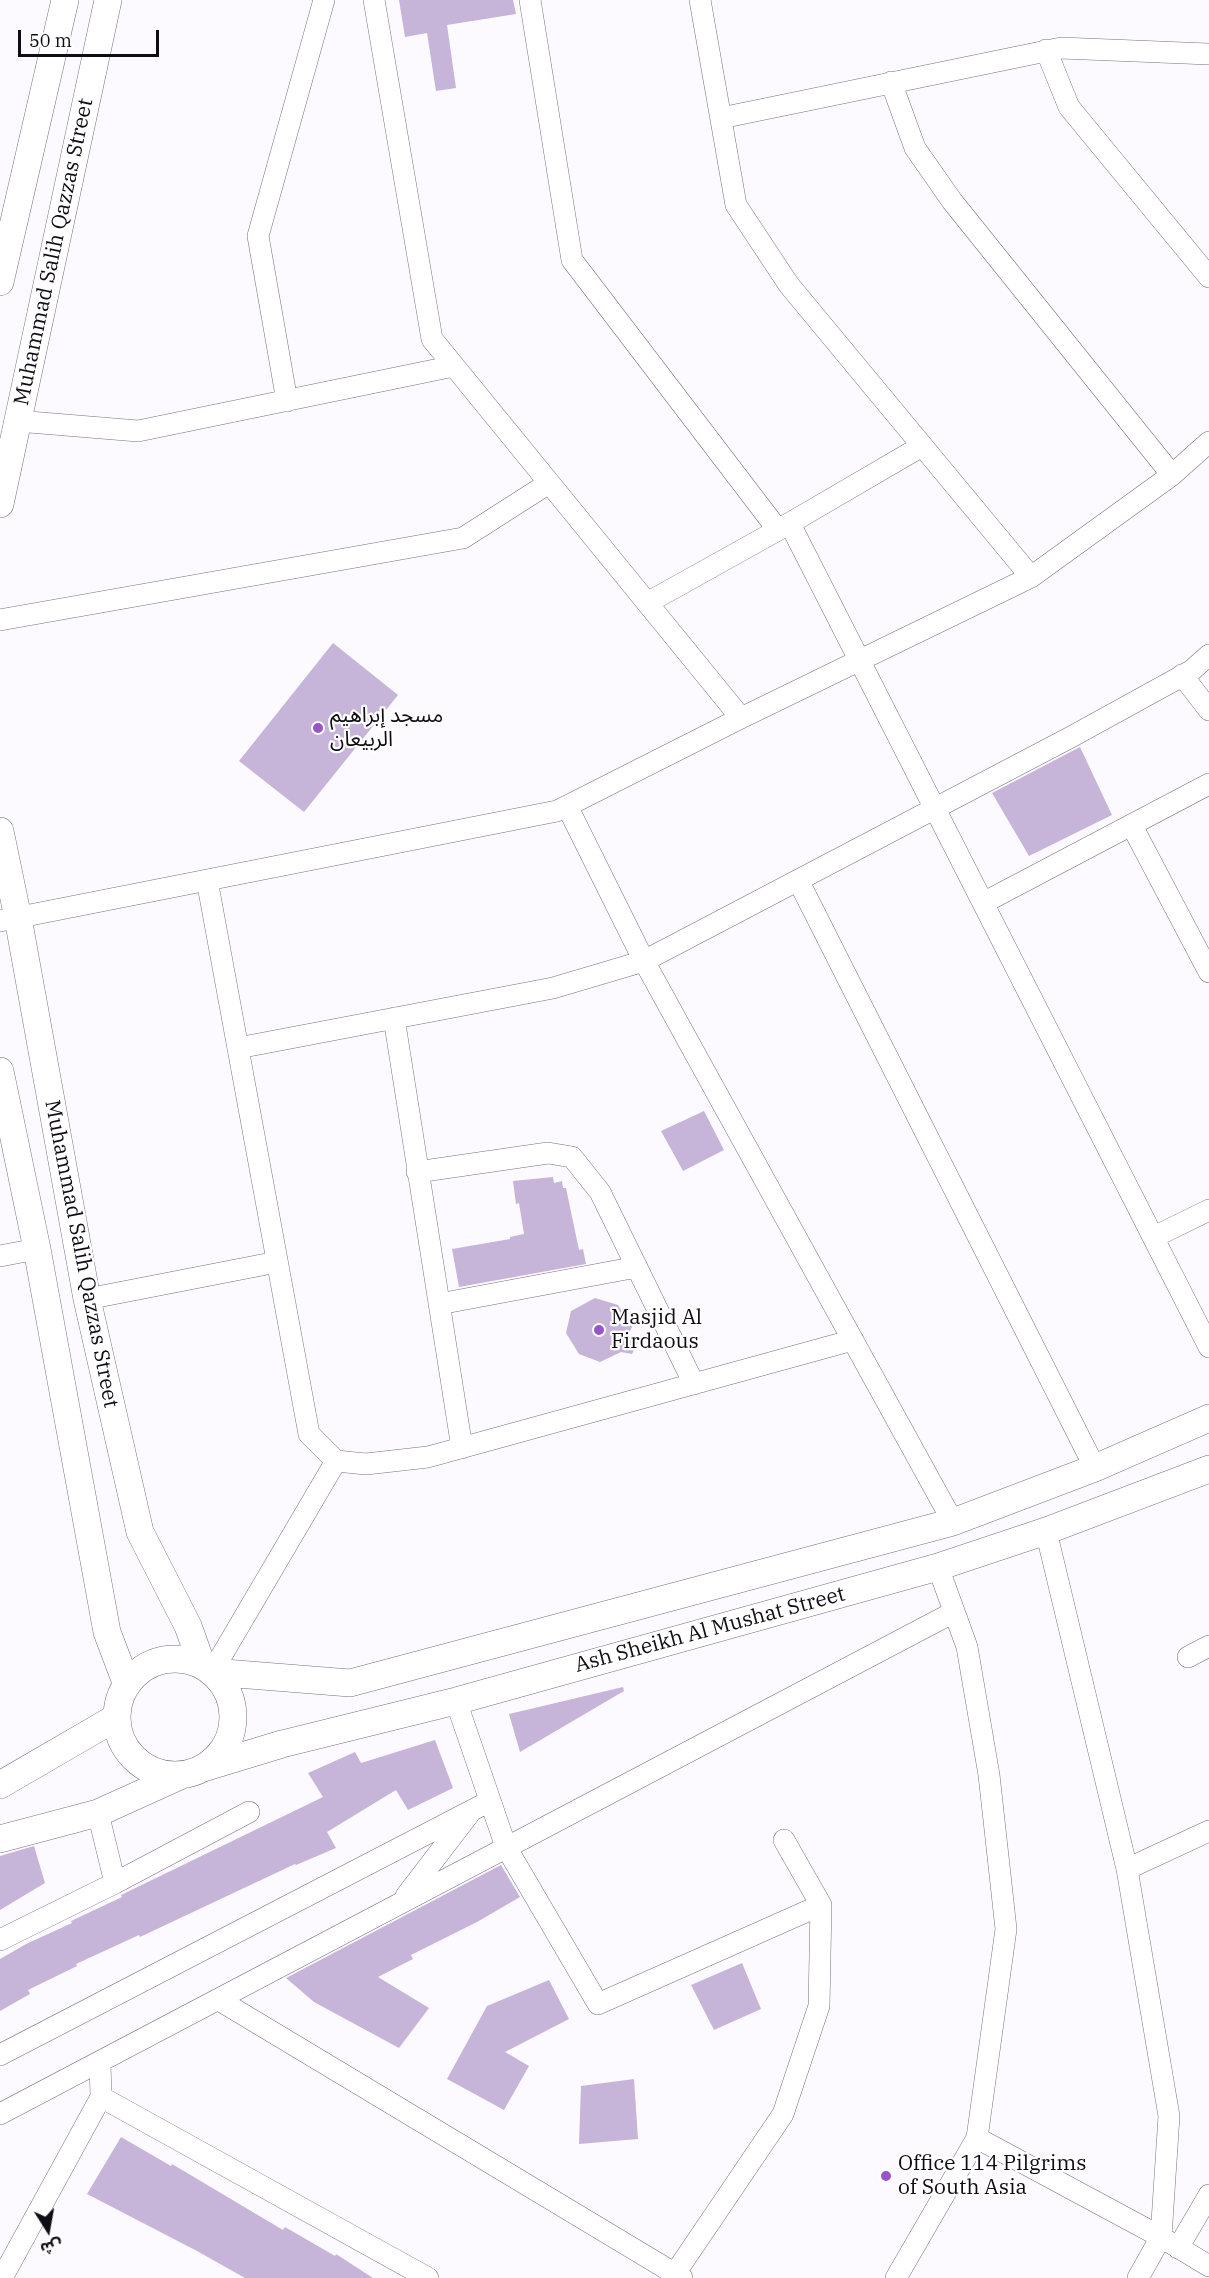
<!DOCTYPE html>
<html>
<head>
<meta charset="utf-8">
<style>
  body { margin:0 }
  #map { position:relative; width:1209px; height:2278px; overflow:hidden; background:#fcfaff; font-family:"IBM Plex Serif","Noto Sans Arabic",serif }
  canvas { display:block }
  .north { position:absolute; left:18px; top:2200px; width:60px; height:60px; -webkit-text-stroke:4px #fff; paint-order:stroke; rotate:169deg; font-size:16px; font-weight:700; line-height:24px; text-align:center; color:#100c14 }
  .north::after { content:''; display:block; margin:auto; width:21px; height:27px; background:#100c14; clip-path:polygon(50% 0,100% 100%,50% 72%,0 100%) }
  .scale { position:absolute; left:18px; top:30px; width:141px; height:27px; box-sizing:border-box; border:3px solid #100c14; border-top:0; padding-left:8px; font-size:18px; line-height:21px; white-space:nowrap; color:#100c14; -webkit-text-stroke:4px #fff; paint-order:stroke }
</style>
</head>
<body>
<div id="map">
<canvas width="1209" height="2278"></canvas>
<div class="north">ش</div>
<div class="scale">50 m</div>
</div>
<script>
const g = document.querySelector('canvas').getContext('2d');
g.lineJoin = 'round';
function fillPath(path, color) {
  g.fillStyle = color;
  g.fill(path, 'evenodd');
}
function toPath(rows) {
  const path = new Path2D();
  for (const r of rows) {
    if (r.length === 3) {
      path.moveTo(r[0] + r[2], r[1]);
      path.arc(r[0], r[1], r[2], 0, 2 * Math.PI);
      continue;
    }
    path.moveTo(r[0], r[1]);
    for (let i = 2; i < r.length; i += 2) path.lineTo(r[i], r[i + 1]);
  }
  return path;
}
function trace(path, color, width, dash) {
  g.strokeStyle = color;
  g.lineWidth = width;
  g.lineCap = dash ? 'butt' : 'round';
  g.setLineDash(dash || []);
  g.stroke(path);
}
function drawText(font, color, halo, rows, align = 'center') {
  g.font = font + ' "IBM Plex Serif","Noto Sans Arabic",serif';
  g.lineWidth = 4.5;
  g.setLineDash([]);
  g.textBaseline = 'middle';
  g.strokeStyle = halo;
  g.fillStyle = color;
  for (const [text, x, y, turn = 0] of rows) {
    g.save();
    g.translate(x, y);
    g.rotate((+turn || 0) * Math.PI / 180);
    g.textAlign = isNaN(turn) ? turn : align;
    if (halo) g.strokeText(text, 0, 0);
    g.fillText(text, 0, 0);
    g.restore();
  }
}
fillPath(toPath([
  [399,0,513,0,516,14,447,25,456,88,436,91,427,33,405,37],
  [333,643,398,695,304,812,239,761],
  [1080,747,1112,815,1029,856,992,793],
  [704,1111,724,1150,683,1171,661,1131],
  [553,1177,554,1183,562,1181,563,1188,566,1188,579,1250,583,1249,586,1264,459,1287,452,1249,510,1239,510,1237,524,1234,519,1203,516,1204,513,1181],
  [595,1298,618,1305,632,1327,628,1335,639,1340,632,1354,621,1352,600,1362,579,1354,566,1333,571,1311],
  [623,1687,624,1691,520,1752,509,1714],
  [435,1740,453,1788,408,1810,396,1790,327,1832,336,1848,296,1865,295,1864,140,1937,139,1935,76,1964,77,1966,28,1990,30,1994,0,2011,0,1959,26,1944,72,1923,71,1921,122,1897,121,1895,323,1797,308,1773,355,1752,361,1763],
  [34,1846,45,1883,0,1910,0,1856],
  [501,1865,520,1897,477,1922,411,1955,413,1959,378,1977,429,2008,399,2048,314,2002,286,1978],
  [742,1963,761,2009,714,2030,691,1985],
  [549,1980,569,2019,505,2052,529,2066,504,2110,447,2079,487,2006],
  [634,2079,638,2139,579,2144,581,2086],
  [121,2137,171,2166,172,2164,283,2230,285,2227,335,2256,336,2254,373,2278,245,2278,197,2251,87,2194]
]), '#c7b4d9');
const minor = toPath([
  [374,0,432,339,741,718],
  [530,0,572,260,778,530],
  [700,0,736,205,789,285,1031,577],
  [1046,50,1069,107,1209,277],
  [891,82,915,148,952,201,1172,475],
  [721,118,1061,48,1209,54],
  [287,401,258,236,324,0],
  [17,421,138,431,454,366],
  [790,524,1209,1347],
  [647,603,778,530,922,446],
  [0,620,463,538,549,483],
  [1182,675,1209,710],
  [567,806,644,961,953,1522],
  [1132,826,1209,972],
  [207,880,309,1434,336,1461,366,1464,428,1457,853,1340],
  [798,880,1095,1468],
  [983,903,1209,784],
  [0,921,557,811,741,718,1031,577,1172,475,1209,442],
  [394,1018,462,1448],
  [238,1048,553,988,644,961,1071,737,1191,671,1209,655],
  [417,1172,548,1153,572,1157,600,1192,694,1384],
  [1154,1237,1209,1210],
  [0,1256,37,1249],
  [87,1299,277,1262],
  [439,1304,637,1267],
  [1046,1531,1127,1869,1169,2116,1161,2237,1138,2278],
  [1188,1657,1209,1646],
  [212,1672,336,1461],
  [456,1701,506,1847,598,2004,821,1905],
  [1127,1869,1209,1831],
  [115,1883,249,1812],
  [406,1896,469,1814],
  [0,1940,115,1883,98,1813],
  [219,2000,682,2278],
  [0,2055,490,1801],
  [101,2097,428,2278],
  [0,2114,954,1612],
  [977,2138,1161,2237,1209,2266],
  [1178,2248,1209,2195],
  [2,2278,101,2097,100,2063],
  [672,2278,783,2114,819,2006,821,1905,784,1840],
  [896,2278,977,2138,1006,1929,989,1775,967,1647,938,1567]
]);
const tertiary = toPath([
  [0,282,65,0],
  [0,504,108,0],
  [0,831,18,918,87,1299,140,1532,188,1626,202,1665],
  [0,1071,37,1249,107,1632,127,1685],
  [175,1717,58],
  [212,1672,350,1683,953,1522,1095,1468,1209,1418],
  [203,1768,282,1744,456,1701,938,1567,1046,1531,1209,1469],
  [0,1785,117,1717],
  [0,1839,98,1813,182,1775]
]);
trace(minor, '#7a6e85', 22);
trace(tertiary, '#7a6e85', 28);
trace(minor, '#fff', 21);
trace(tertiary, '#fff', 27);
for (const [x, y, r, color] of [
  [318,728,6,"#9855ca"],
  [599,1330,6,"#9855ca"],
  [886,2176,6,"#9855ca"]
]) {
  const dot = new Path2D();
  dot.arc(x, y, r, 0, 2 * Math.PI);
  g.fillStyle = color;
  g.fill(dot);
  trace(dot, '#fff', 2);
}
drawText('21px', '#100c14', '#fff', [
  ["Muhammad Salih Qazzas Street",54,252,-78],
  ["Muhammad Salih Qazzas Street",81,1254,79],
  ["Ash Sheikh Al Mushat Street",710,1630,-15]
]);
drawText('21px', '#100c14', '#fff', [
  ["مسجد إبراهيم",330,716],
  ["الربيعان",330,740],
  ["Masjid Al",611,1318],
  ["Firdaous",611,1342],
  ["Office 114 Pilgrims",898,2164],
  ["of South Asia",898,2188]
], 'left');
</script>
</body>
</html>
